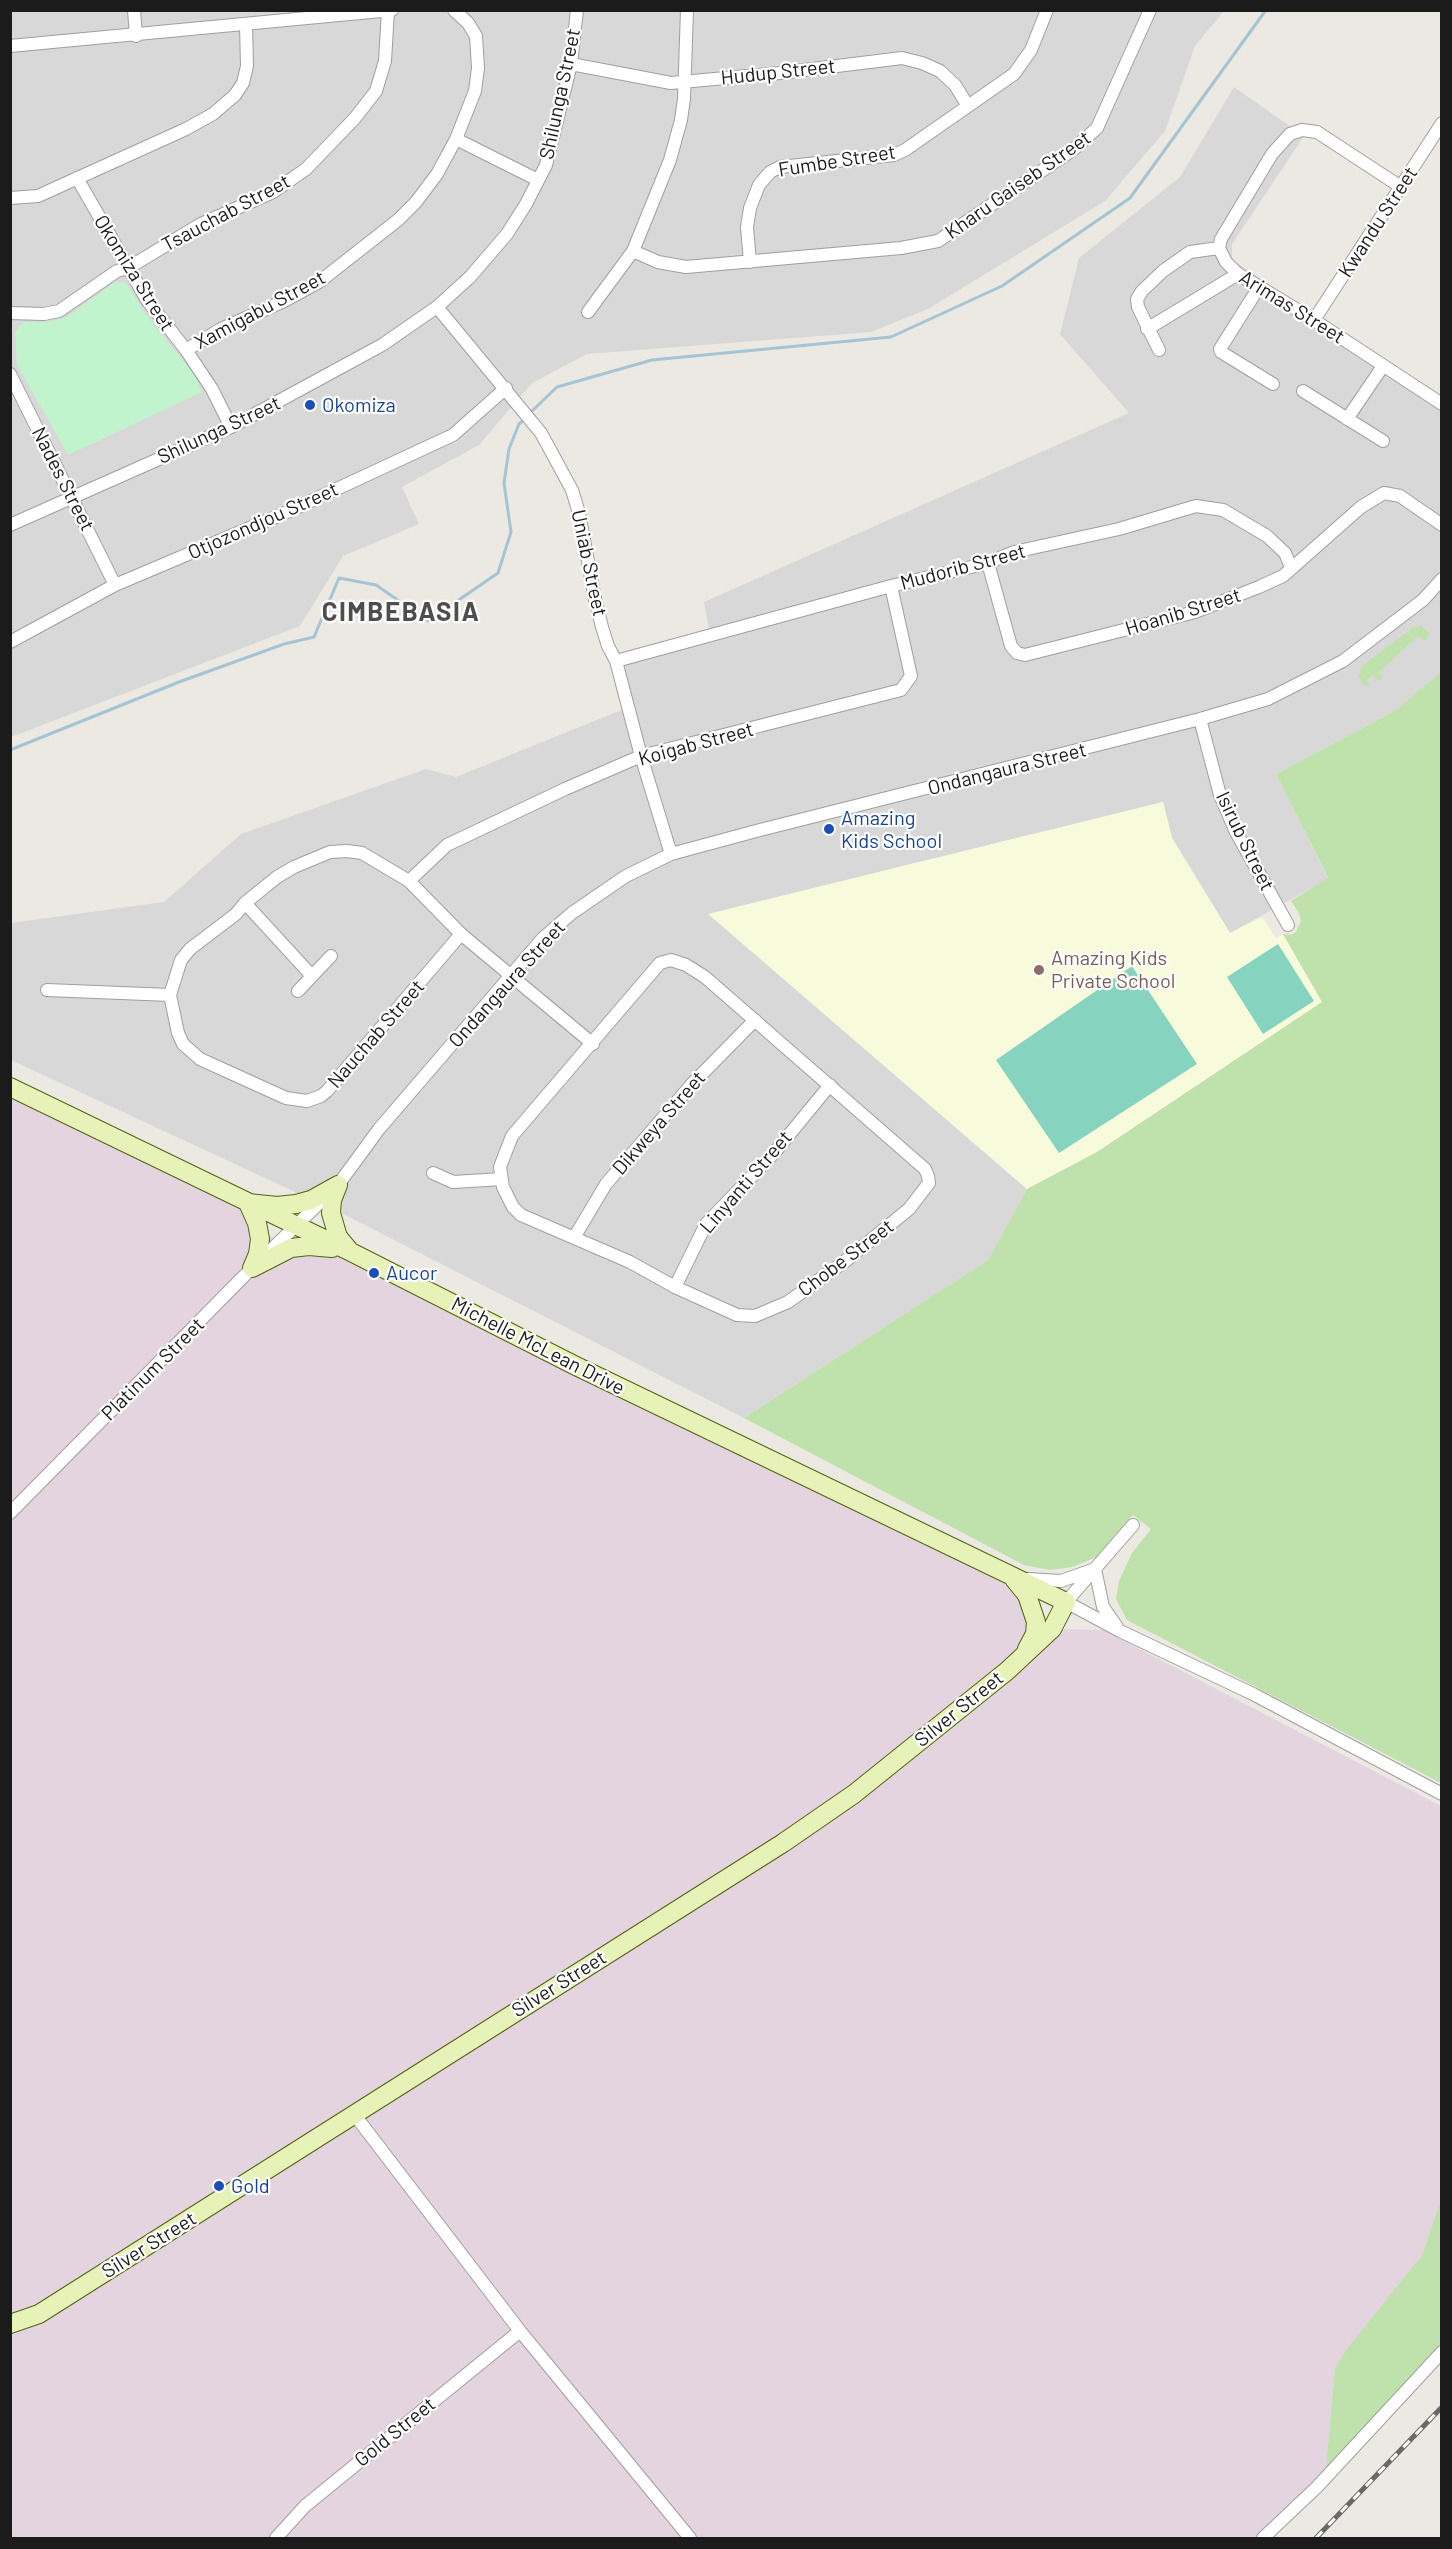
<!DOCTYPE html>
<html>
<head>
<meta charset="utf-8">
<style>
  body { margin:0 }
  #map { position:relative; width:1452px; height:2549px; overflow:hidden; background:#ebe9e1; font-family:Barlow,sans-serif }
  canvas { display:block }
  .frame { position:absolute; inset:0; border:12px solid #1b1b1b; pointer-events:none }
</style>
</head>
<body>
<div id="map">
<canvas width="1452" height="2549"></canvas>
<div class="frame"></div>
</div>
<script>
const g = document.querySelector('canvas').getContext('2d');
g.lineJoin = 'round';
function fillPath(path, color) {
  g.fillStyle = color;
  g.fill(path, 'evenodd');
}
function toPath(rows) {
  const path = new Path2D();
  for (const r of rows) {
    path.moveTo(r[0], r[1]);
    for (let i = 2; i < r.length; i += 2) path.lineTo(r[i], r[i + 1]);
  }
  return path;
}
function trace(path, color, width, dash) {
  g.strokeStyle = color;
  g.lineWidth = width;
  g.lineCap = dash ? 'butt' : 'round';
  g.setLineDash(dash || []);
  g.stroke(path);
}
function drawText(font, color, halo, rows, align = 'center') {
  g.font = font + ' Barlow,sans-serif';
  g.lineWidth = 4.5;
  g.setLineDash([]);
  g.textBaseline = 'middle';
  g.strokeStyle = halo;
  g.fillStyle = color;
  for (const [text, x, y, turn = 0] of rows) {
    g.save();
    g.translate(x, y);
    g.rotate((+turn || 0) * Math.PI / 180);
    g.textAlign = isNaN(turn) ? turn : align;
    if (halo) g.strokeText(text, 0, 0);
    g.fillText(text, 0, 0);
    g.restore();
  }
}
fillPath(toPath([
  [11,11,1224,11,1195,46,1165,131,1105,201,928,309,871,332,587,354,532,383,479,445,402,487,419,524,343,556,300,626,11,737],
  [1234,87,1304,136,1232,244,1232,260,1442,397,1441,672,1393,712,1276,774,1328,879,1230,933,1172,838,1163,802,709,914,1027,1189,988,1260,744,1418,349,1217,11,1060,11,923,164,902,241,834,426,769,456,777,624,709,621,661,710,634,704,602,1129,413,1060,334,1079,258,1180,177]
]), '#d9d8d8');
fillPath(toPath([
  [10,1087,248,1203,260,1232,296,1248,349,1251,1012,1577,1036,1622,1052,1629,1103,1630,1441,1806,1441,2199,1422,2255,1335,2368,1325,2479,1262,2538,11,2538]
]), '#e4d4df');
fillPath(toPath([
  [1163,802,1172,838,1230,933,1262,917,1276,938,1283,934,1322,1002,1097,1152,1027,1189,708,914]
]), '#f7fbdb');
fillPath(toPath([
  [1422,626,1429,633,1427,639,1423,640,1418,636,1379,672,1382,676,1381,680,1376,680,1373,675,1366,680,1370,686,1363,685,1359,676,1362,666,1414,627],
  [1441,672,1441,1783,1127,1620,1116,1599,1119,1581,1132,1553,1151,1529,1133,1515,1097,1557,1072,1567,1050,1570,1024,1565,744,1418,988,1260,1027,1189,1097,1152,1322,1002,1283,934,1291,935,1296,932,1301,921,1299,913,1291,901,1328,878,1276,774,1393,712],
  [1441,2199,1441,2352,1325,2479,1335,2368,1347,2349,1422,2255]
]), '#bfe1ab');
fillPath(toPath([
  [116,281,127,284,144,312,195,376,202,392,68,455,17,365,15,332,23,322,47,322,67,317]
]), '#c1f3cc');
fillPath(toPath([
  [1278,944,1314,1001,1263,1034,1227,977],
  [1132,966,1197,1064,1059,1153,996,1060]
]), '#86d4c0');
trace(toPath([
  [530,413,557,387,652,360,891,337,1002,286,1130,198,1266,10],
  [10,750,179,682,284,644,314,637,339,578,376,585,428,621,498,573,511,532,504,483,509,449,519,424,526,418]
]), '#a5c4d5', 3);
const street = toPath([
  [134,10,136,36],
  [10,46,392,10],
  [571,64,671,83,780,73,902,58,922,63,940,71,955,85,968,106],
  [456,139,538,180],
  [77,178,147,300,186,350,212,389,231,427],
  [1401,187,1317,132,1302,130,1290,134,1272,154,1221,239,1219,248,1226,262,1238,274,1314,320,1442,404],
  [10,198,38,196,186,129,213,114,235,95,243,83,247,66,246,25],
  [633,251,658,262,686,267,901,248,938,241,1074,149,1097,128,1150,10],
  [750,262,747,227,750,208,759,185,770,172,780,167,894,155,905,150,1014,74,1031,50,1047,10],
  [1259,287,1220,349,1221,352,1273,384],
  [437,307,541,433,572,490,579,513,595,599,602,627,608,646,616,661,641,756,671,854],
  [588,312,633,251,670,160,681,120,684,99,687,10],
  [10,313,44,314,59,311,117,271,128,268,201,224,273,192,306,169,355,118,376,91,385,61,388,11],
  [1314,320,1442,123],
  [1147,329,1238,274],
  [186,350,221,329,284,301,319,282,398,220,416,202,437,174,456,139,475,91,478,68,476,36,468,23,454,10],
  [1159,350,1138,307,1137,299,1142,291,1163,271,1190,252,1219,248],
  [10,374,115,585],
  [1303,391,1383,441],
  [1347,419,1383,366],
  [10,525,231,427,382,345,437,307,470,277,507,234,526,204,546,165,571,64,577,10],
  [988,563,1011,646,1017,653,1025,655,1195,612,1259,587,1283,576,1361,507,1384,493,1400,496,1442,525],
  [10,642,115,585,285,513,453,435,506,388],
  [616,661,891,586,988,563,1014,552,1119,529,1196,506,1223,510,1267,536,1285,553,1291,567],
  [1200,719,1220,795,1236,832,1288,925],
  [409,881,447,845,565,789,641,756,901,690,911,676,891,586],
  [245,903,312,976],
  [461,934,327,1091,321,1096,307,1101,286,1098,200,1059,183,1044,178,1033,170,995,181,960,190,949,236,914,245,903,277,877,294,867,330,852,347,851,362,853,409,881,461,934,593,1044],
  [671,960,686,965,705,977,925,1169,928,1176,929,1183,909,1209,844,1262,788,1302,755,1316,737,1315,675,1287,630,1262,521,1215,513,1207,503,1187,500,1167,512,1136,660,963,671,960],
  [47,990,170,995],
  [298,991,331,956],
  [433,1173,453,1182,502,1179],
  [575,1236,606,1184,692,1084,755,1020],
  [675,1287,706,1224,775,1152,830,1085],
  [10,1513,244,1276,338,1185,379,1129,543,938,572,913,626,876,671,854,760,830,1200,719,1268,699,1343,661,1423,600,1442,579],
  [1133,1525,1066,1602,1120,1631,1253,1694,1442,1794],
  [1028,1579,1061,1581,1095,1569,1103,1607,1117,1627],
  [354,2114,520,2331,690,2538],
  [276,2538,305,2506,520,2331],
  [1263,2538,1317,2487,1442,2352]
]);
const secondary = toPath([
  [10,1087,349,1251,576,1366,1066,1602,1052,1629,1007,1671,854,1794,783,1843,39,2314,10,2324],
  [338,1185,332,1200,331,1213,338,1237,348,1249],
  [252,1268,258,1254,260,1239,257,1223,248,1203,277,1206,296,1204,311,1200,338,1185],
  [252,1268,291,1248,309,1246,332,1248],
  [1014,1579,1027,1595,1036,1622,1035,1634,1027,1649]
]);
trace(street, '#9f9f9f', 14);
trace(secondary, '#50650f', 20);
trace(street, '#fff', 12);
trace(secondary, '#e7f2b9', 18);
const rail = toPath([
  [1316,2538,1442,2407]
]);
trace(rail, '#696969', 5);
trace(rail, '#fff', 3, [9]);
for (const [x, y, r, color] of [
  [310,405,6,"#1a4fb4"],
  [829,829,6,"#1a4fb4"],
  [1039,970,6,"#8d6e63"],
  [374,1273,6,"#1a4fb4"],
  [219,2186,6,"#1a4fb4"]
]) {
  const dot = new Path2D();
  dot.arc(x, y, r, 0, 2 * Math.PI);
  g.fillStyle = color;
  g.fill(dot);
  trace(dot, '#fff', 2);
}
drawText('20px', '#1b1b1b', '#fff', [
  ["Hudup Street",778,72,-6],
  ["Shilunga Street",560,94,-78],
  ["Fumbe Street",837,161,-9],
  ["Kharu Gaiseb Street",1018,185,-35],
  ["Tsauchab Street",226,213,-28],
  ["Kwandu Street",1378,222,-57],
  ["Okomiza Street",134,273,58],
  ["Arimas Street",1292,307,32],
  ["Xamigabu Street",260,310,-28],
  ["Shilunga Street",219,430,-25],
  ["Nades Street",63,479,63],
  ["Otjozondjou Street",263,521,-24],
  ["Uniab Street",589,563,78],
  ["Mudorib Street",963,567,-15],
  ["Hoanib Street",1183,612,-17],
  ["Koigab Street",696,744,-15],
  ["Ondangaura Street",1007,769,-14],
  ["Isirub Street",1245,841,64],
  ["Ondangaura Street",507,984,-48],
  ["Nauchab Street",376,1034,-49],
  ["Dikweya Street",659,1123,-49],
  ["Linyanti Street",746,1182,-49],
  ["Chobe Street",846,1258,-37],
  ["Michelle McLean Drive",538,1346,27],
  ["Platinum Street",153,1369,-45],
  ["Silver Street",959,1709,-39],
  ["Silver Street",559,1984,-32],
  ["Silver Street",149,2245,-32],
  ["Gold Street",395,2432,-39]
]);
drawText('20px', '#164399', '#fff', [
  ["Okomiza",322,405],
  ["Amazing",841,818],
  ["Kids School",841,841],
  ["Aucor",386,1273],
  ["Gold",231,2186]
], 'left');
drawText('20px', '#785e54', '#fff', [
  ["Amazing Kids",1051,958],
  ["Private School",1051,981]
], 'left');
g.letterSpacing = '1.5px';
drawText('bold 26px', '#4e4e4e', '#fff', [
  ["CIMBEBASIA",401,612]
]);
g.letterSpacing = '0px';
</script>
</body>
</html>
